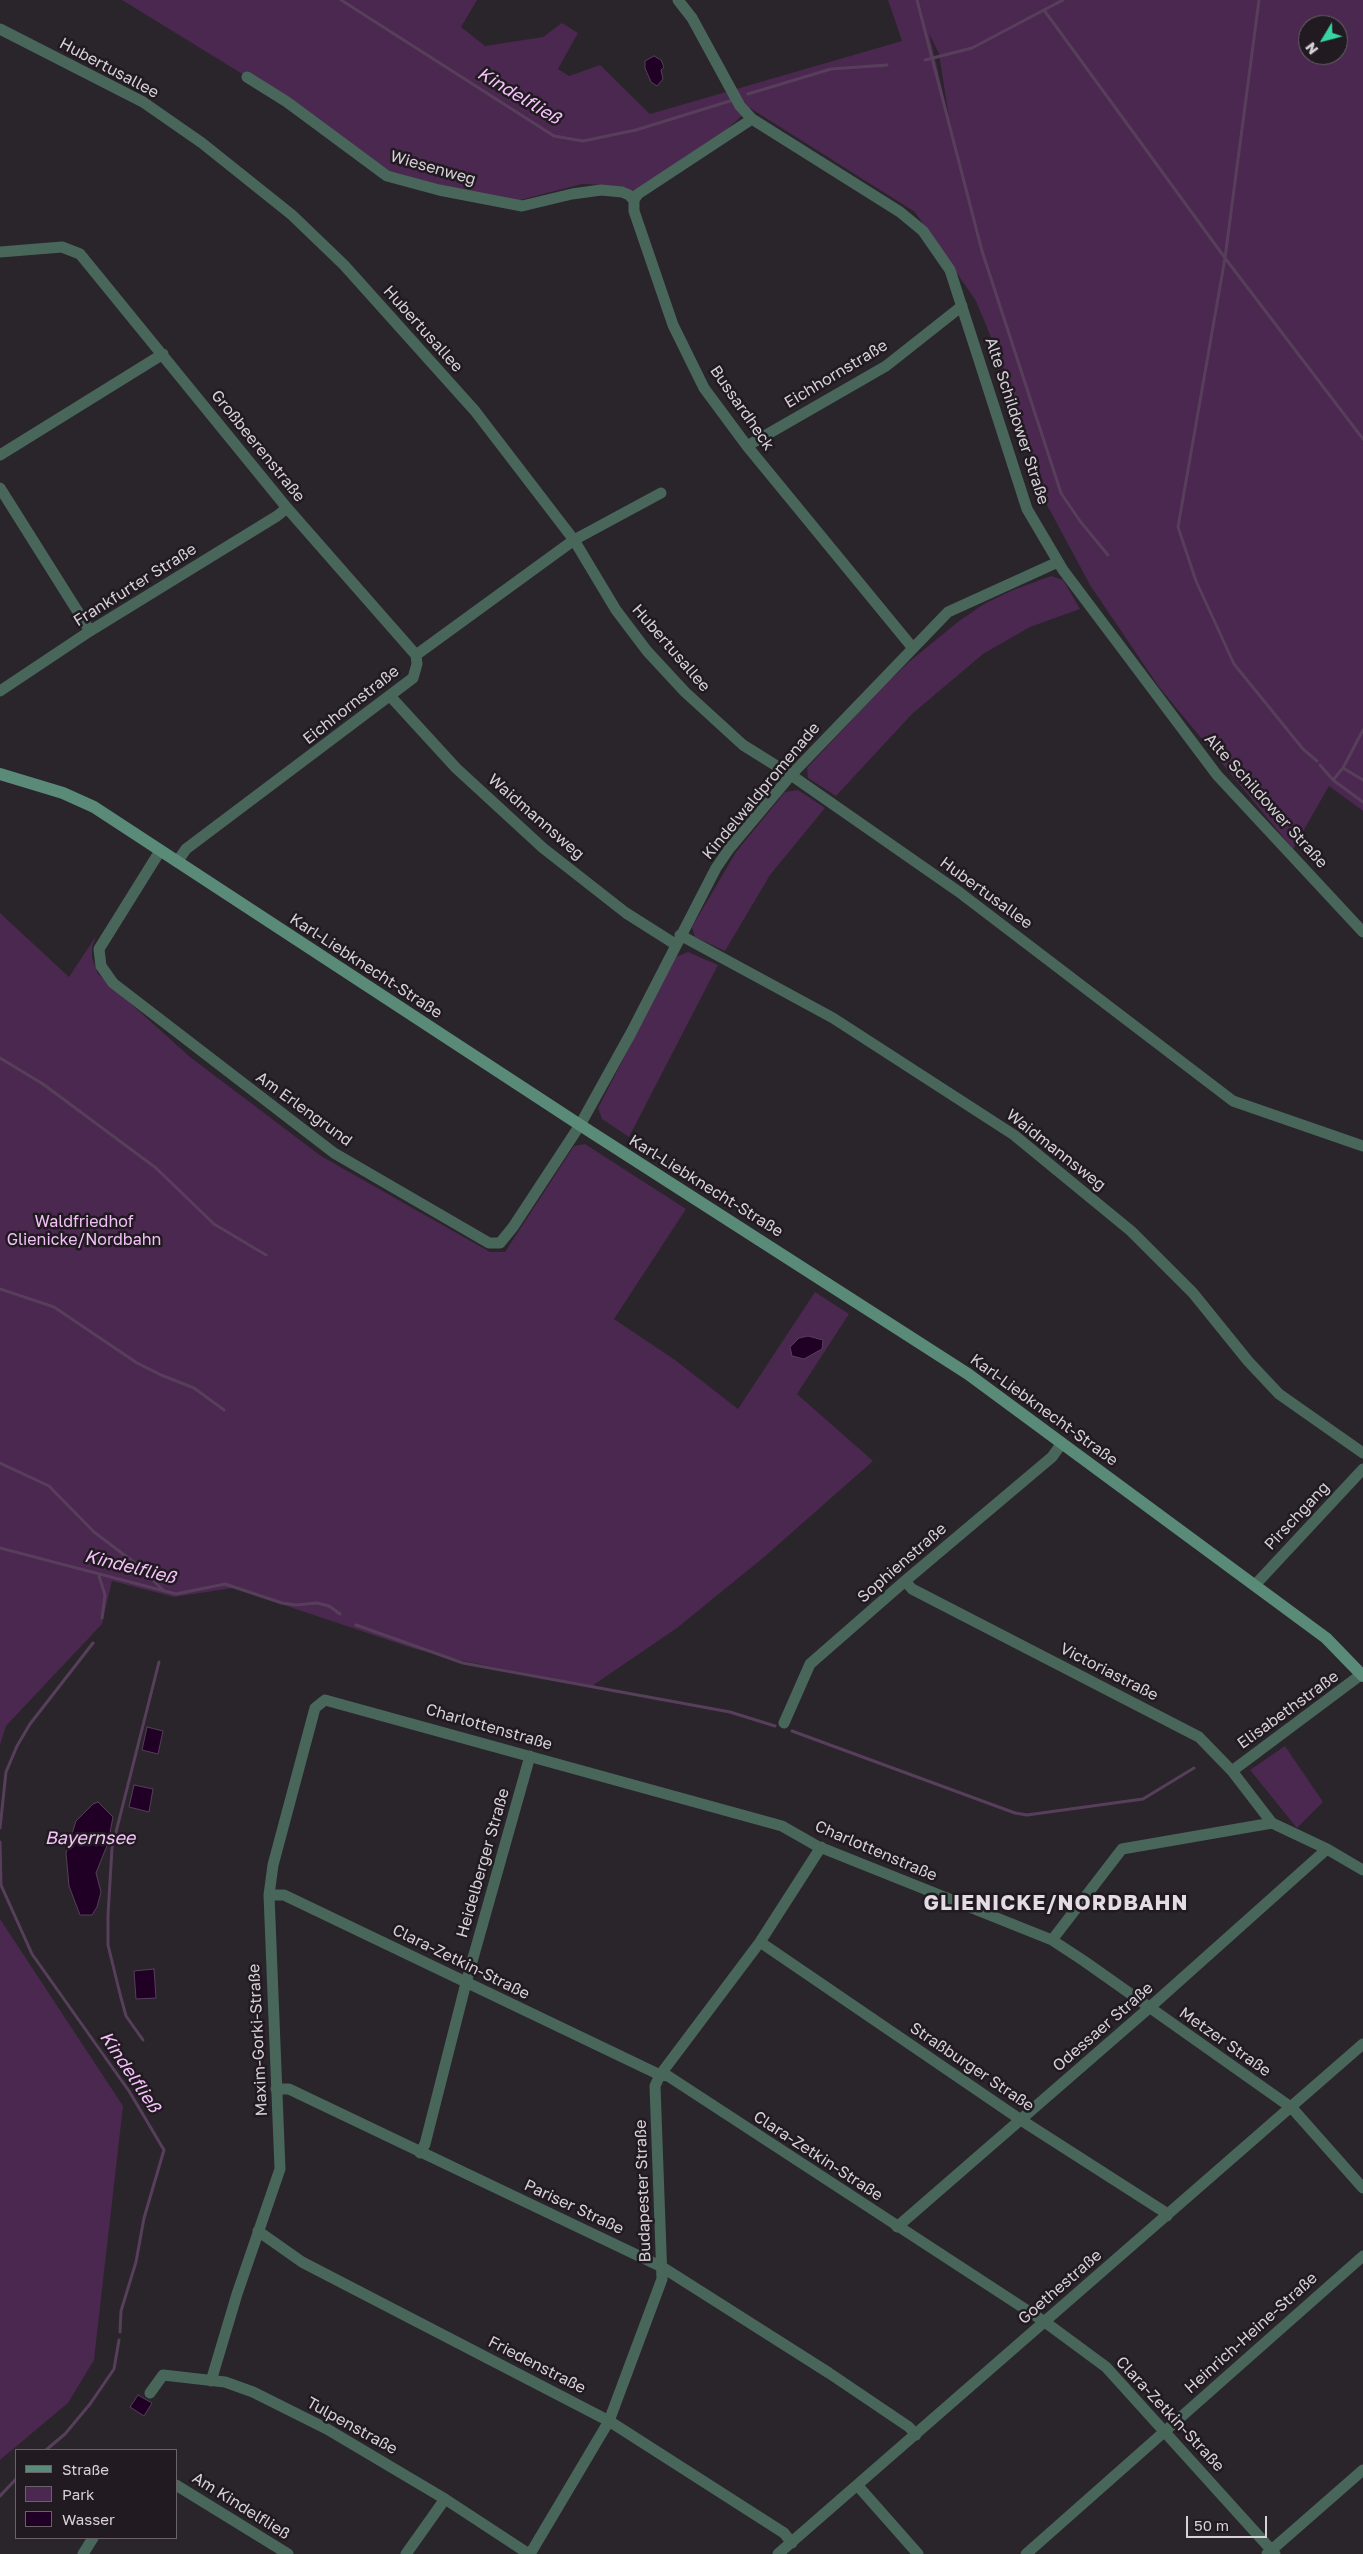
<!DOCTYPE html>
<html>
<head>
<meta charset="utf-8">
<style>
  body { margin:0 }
  #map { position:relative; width:1363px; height:2554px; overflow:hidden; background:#2a242b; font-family:"Golos Text",sans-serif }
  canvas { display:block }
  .legend { position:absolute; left:15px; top:2449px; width:162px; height:90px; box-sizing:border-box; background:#211a21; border:1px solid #696369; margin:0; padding:6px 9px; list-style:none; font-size:15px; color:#d5d1d6 }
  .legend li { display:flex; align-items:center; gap:10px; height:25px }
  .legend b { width:25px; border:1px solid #696369 }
  .north { position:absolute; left:1298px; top:15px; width:50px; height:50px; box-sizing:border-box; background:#211a21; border:1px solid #696369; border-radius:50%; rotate:233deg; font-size:14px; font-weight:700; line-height:20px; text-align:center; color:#d5d1d6 }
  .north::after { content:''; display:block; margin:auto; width:18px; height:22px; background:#37d4a6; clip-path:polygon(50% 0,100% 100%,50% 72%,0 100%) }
  .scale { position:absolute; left:1186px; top:2516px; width:81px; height:22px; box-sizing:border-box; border:2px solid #d5d1d6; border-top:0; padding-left:6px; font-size:15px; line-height:18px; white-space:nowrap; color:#d5d1d6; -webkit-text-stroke:4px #211a21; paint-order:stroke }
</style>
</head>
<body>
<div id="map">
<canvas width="1363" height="2554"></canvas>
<ul class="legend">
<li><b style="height:6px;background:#5a8a78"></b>Straße</li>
<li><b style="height:14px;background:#4b284f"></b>Park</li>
<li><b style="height:14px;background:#210026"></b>Wasser</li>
</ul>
<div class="north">N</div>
<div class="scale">50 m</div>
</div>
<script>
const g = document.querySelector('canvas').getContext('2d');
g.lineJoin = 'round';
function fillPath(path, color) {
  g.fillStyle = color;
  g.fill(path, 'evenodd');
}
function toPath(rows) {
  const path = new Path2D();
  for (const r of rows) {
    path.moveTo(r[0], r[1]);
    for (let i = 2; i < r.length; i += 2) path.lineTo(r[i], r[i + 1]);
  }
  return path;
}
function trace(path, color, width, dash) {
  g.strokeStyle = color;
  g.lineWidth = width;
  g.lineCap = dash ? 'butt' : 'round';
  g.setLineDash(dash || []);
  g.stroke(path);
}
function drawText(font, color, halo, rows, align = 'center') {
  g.font = font + ' "Golos Text",sans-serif';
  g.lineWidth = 5;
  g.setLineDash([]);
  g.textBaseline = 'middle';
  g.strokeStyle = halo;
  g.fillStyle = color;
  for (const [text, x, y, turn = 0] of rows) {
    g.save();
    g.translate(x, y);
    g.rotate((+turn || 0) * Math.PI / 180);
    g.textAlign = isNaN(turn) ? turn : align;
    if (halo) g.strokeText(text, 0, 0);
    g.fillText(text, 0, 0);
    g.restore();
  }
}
fillPath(toPath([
  [122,0,477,0,461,27,485,46,543,37,562,23,578,33,558,69,569,76,600,65,650,114,902,41,888,0,1363,0,1363,811,1329,786,1293,849,1159,687,1090,585,1040,492,1011,386,976,301,915,212,750,108,719,137,633,191,605,185,582,184,516,201,408,180,386,172,244,75],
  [1308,25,1338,25,1338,55,1308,55],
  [929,33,939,54,949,118],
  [1051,576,1063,580,1080,609,1030,627,983,654,912,714,836,796,808,778,807,768,878,692,910,661,959,621,984,604,1013,590],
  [798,790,825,808,770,875,725,951,695,937,692,927,736,852,785,792],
  [0,913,69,977,96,936,92,947,92,958,98,974,190,1057,321,1156,490,1252,505,1252,574,1146,585,1144,686,1209,614,1319,675,1360,738,1409,815,1292,849,1314,797,1394,873,1461,763,1558,677,1628,592,1686,464,1661,412,1648,233,1588,174,1597,112,1581,102,1624,6,1726,0,1745],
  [688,952,718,965,629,1137,602,1119,598,1108,676,957],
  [1285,1746,1323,1802,1297,1828,1250,1770],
  [0,1919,123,2106,94,2360,68,2403,0,2460]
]), '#4b284f');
const water = toPath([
  [654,56,661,60,664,67,661,70,663,79,657,86,651,82,645,68,645,61,654,56],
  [808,1336,823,1340,822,1349,804,1359,792,1356,790,1347,799,1338,808,1336],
  [147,1727,163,1731,158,1754,142,1750,147,1727],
  [134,1785,153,1789,149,1812,129,1807,134,1785],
  [98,1802,113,1817,108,1843,96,1873,101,1892,97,1907,92,1915,80,1915,69,1886,66,1853,76,1821,93,1804,98,1802],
  [154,1969,156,1998,136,1999,134,1971,154,1969],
  [138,2395,152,2403,144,2416,130,2407,138,2395]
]);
fillPath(water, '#210026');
trace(water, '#573f5b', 1);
trace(toPath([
  [341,0,554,136,583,141,636,130,730,101],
  [917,0,982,251,1061,493,1080,521,1108,555],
  [1259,0,1225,258,1178,527,1196,581,1234,664,1303,749,1317,761],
  [1044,10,1225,258,1363,439],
  [925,60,972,48,1063,0],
  [748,94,831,69,887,65,880,66],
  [1320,765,1333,780,1363,802],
  [1343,768,1363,780],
  [1333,780,1343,768,1363,730],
  [0,1058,43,1084,156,1168,214,1224,266,1255],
  [0,1289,54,1307,137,1363,161,1375,194,1388,224,1410],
  [0,1463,49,1486,94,1532,135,1563,163,1590],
  [0,1548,176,1594,225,1584,282,1603,296,1605,317,1603,329,1606,340,1614],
  [99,1576,105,1595,102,1618],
  [356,1625,463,1663,730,1712,775,1726],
  [792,1731,1015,1813,1027,1815,1143,1799,1194,1768],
  [0,1828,6,1772,17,1746,30,1724,93,1643],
  [0,1842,1,1885,32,1954,129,2091,164,2150,144,2218,136,2262,121,2311,120,2332],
  [143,2040,126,2016,120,1994,108,1945,108,1915,112,1848,159,1662],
  [46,2450,65,2434,90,2404,114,2369,119,2340],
  [0,2496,16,2479]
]), '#573f5b', 3);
trace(toPath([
  [678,0,692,18,740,106,752,119,900,212,923,231,950,270,1027,509,1063,570,1217,775,1363,932],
  [0,29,143,102,202,143,292,215,344,265,475,411,574,540,616,610,647,651,685,692,743,745,791,775,959,892,1233,1101,1363,1146],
  [247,77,287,102,387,176,439,190,522,206,572,194,601,190,622,192,629,195,634,200],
  [752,119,638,194,634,200,634,211,673,325,704,388,747,446,912,647],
  [0,252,62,247,80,254,287,508,416,655],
  [747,446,886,366,962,306],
  [0,455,163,354],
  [0,488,90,631],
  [0,691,90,631,277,516,287,508],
  [391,697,456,768,543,848,626,913,675,944],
  [160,851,99,949,101,966,113,983,334,1153,489,1243,500,1243,513,1227,580,1125,631,1033,716,868,729,849,791,775,948,612,1058,562],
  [177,862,186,849,413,678,417,664,416,655,574,540,661,493],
  [680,935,833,1018,1014,1135,1131,1231,1193,1293,1248,1361,1279,1394,1363,1453],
  [905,1581,912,1589,1199,1737,1232,1771,1272,1823],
  [1255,1585,1363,1469],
  [784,1723,810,1664,905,1581,1052,1457,1062,1443],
  [1232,1771,1362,1674],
  [269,1895,284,1895,660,2075,668,2076,1045,2322,1106,2367,1275,2554],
  [1052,1940,1084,1961,1292,2108,1363,2188],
  [760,1942,1021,2120,1163,2211,1167,2216],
  [276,2089,289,2089,662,2267,829,2373,909,2427,916,2435],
  [420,2153,425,2144,466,1983,530,1756],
  [897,2227,1149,2008,1327,1849],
  [258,2231,302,2262,609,2421,784,2533,792,2543],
  [211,2381,237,2294,280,2169,269,1895,273,1865,315,1708,325,1700,782,1826,817,1846,1052,1940,1122,1849,1272,1823,1327,1849,1363,1870],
  [150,2393,163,2375,225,2382,253,2392,327,2429,445,2499,529,2554],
  [176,2485,288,2554],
  [858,2486,918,2554],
  [83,2554,93,2538],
  [406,2554,445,2499],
  [530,2554,609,2421,662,2279,655,2086,660,2075,760,1942,821,1847],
  [778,2554,1363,2044],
  [1026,2554,1363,2256],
  [1267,2554,1363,2470]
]), '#49665b', 11);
trace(toPath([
  [0,774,63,793,94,807,580,1125,968,1374,1326,1638,1363,1676]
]), '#5a8a78', 12);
drawText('16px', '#d5d1d6', '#211a21', [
  ["Hubertusallee",109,68,28],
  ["Wiesenweg",433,168,16],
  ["Hubertusallee",423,329,48],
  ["Eichhornstraße",836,374,-31],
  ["Bussardheck",742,408,55],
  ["Alte Schildower Straße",1017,421,72],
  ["Großbeerenstraße",258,446,51],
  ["Frankfurter Straße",135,585,-32],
  ["Hubertusallee",671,648,49],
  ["Eichhornstraße",351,705,-38],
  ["Kindelwaldpromenade",761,791,-50],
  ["Alte Schildower Straße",1266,801,48],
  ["Waidmannsweg",536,817,41],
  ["Hubertusallee",986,893,36],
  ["Karl-Liebknecht-Straße",366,966,33],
  ["Am Erlengrund",304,1109,36],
  ["Waidmannsweg",1056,1150,38],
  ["Karl-Liebknecht-Straße",706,1186,32],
  ["Karl-Liebknecht-Straße",1044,1410,36],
  ["Pirschgang",1297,1516,-47],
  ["Sophienstraße",902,1563,-41],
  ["Victoriastraße",1109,1672,27],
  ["Elisabethstraße",1288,1710,-36],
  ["Charlottenstraße",489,1727,16],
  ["Charlottenstraße",876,1851,23],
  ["Heidelberger Straße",483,1863,-74],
  ["Clara-Zetkin-Straße",461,1962,26],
  ["Odessaer Straße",1103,2027,-41],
  ["Maxim-Gorki-Straße",258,2040,-93],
  ["Metzer Straße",1225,2042,35],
  ["Straßburger Straße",972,2067,34],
  ["Clara-Zetkin-Straße",818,2156,33],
  ["Budapester Straße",643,2191,-92],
  ["Pariser Straße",574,2207,25],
  ["Goethestraße",1060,2287,-41],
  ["Heinrich-Heine-Straße",1251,2333,-42],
  ["Friedenstraße",537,2365,27],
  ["Clara-Zetkin-Straße",1170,2414,47],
  ["Tulpenstraße",352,2426,29],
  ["Am Kindelfließ",241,2506,32]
]);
drawText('16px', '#f3c0f8', '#211a21', [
  ["Waldfriedhof",84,1222],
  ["Glienicke/Nordbahn",84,1240]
]);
drawText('italic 18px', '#f6c2fb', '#211a21', [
  ["Kindelfließ",519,96,31],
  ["Kindelfließ",130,1567,14],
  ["Bayernsee",90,1838],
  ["Kindelfließ",130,2072,56]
]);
g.letterSpacing = '1px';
drawText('bold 21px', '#e4dce5', '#211a21', [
  ["GLIENICKE/NORDBAHN",1056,1903]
]);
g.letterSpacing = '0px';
</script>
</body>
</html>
